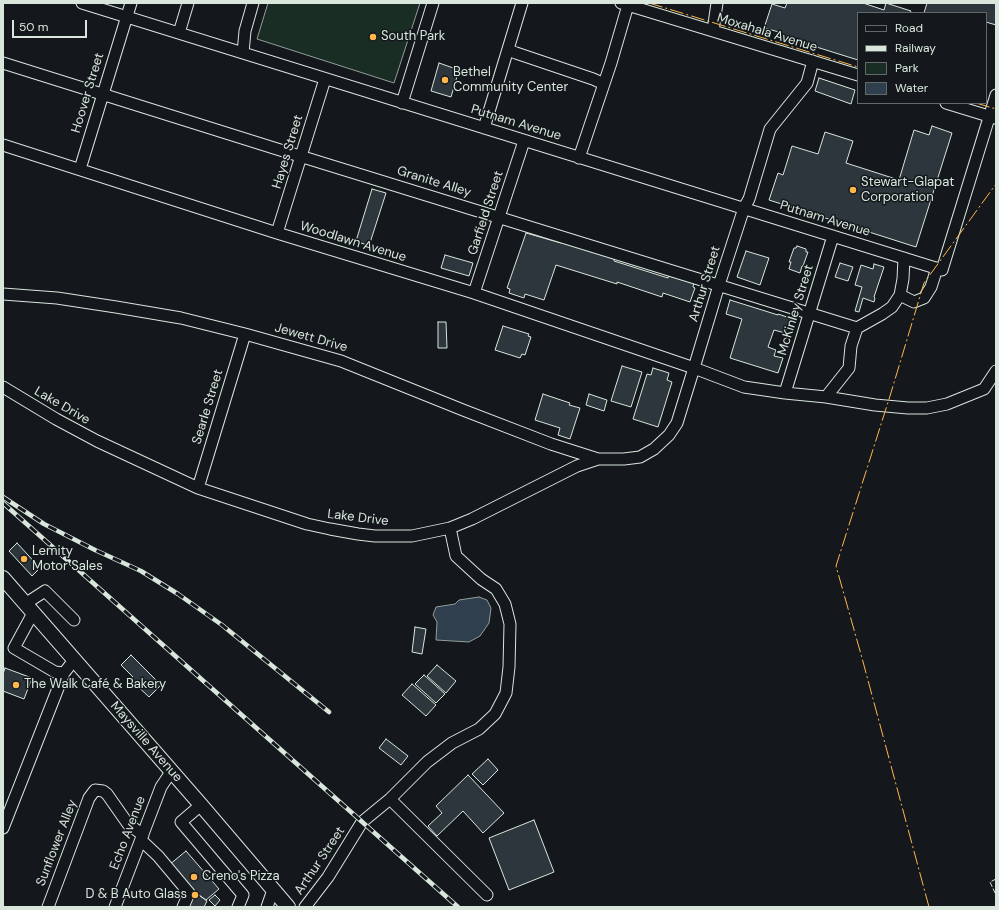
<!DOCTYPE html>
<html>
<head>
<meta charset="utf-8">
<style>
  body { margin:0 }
  #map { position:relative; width:999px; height:910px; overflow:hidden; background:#14181c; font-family:"DM Sans",sans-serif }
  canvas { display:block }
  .frame { position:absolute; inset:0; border:4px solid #d8e6dc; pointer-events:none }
  .legend { position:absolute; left:857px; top:12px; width:130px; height:92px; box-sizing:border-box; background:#14181c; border:1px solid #626a69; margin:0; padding:5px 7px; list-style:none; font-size:12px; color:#d8e6dc }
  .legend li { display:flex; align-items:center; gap:8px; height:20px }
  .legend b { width:20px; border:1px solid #626a69 }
  .scale { position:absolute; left:12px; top:20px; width:75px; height:18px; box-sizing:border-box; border:2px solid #d8e6dc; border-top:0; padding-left:5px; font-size:12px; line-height:14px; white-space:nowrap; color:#d8e6dc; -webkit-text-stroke:3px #14181c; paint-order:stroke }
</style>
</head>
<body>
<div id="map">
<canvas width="999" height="910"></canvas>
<div class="frame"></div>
<ul class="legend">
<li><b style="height:5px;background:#14181c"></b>Road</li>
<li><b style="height:5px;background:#d8e6dc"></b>Railway</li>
<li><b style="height:11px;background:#1a2d24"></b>Park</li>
<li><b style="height:11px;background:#2f3f4d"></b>Water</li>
</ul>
<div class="scale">50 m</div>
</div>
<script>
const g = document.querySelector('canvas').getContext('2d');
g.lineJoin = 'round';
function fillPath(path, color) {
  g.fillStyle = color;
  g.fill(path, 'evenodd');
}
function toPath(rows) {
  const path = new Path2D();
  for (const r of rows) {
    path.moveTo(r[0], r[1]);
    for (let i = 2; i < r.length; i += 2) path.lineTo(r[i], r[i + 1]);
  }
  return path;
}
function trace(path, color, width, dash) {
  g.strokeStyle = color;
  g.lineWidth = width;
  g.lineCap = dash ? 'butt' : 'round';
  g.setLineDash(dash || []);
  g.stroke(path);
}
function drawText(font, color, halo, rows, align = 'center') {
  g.font = font + ' "DM Sans",sans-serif';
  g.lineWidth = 3;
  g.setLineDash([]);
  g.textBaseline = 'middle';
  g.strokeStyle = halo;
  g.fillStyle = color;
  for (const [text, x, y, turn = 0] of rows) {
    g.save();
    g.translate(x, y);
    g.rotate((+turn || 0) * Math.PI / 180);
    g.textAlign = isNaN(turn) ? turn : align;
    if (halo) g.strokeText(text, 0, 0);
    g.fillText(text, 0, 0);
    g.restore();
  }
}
const green = toPath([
  [268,3,420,3,394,83,257,39,268,3]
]);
fillPath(green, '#1a2d24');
trace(green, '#939e99', 1);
const water = toPath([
  [479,597,487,600,491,608,489,623,480,636,469,642,436,640,437,622,433,615,436,607,455,604,459,600,479,597]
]);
fillPath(water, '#2f3f4d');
trace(water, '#939e99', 1);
const building = toPath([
  [787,3,863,3,884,10,886,3,911,11,910,13,858,13,858,60,778,35,779,32,764,28,772,4,785,8,787,3],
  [927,3,996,3,996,25,986,22,986,13,924,13,927,3],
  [439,63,459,70,451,97,431,91,439,63],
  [819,78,855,90,851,104,815,91,819,78],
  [932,126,952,133,916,247,769,200,778,173,783,175,792,146,818,154,825,132,853,141,846,163,899,180,914,130,929,135,932,126],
  [372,189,386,193,369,246,356,241,372,189],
  [526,233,561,243,562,239,615,256,614,261,668,278,669,274,694,282,693,287,695,288,690,302,663,293,662,297,617,282,617,284,556,265,544,300,525,294,524,298,509,293,510,289,507,288,526,233],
  [797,246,806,249,806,252,808,252,803,266,802,266,800,273,789,269,791,262,789,262,794,248,796,248,797,246],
  [746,251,769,258,760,285,737,277,746,251],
  [445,255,473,263,469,276,441,268,445,255],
  [840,263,853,267,848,281,835,277,840,263],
  [874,264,884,267,874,297,875,298,874,302,863,298,859,312,855,311,862,287,855,285,861,265,873,269,874,264],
  [730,300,778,315,778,314,790,318,785,333,774,330,768,347,776,350,774,356,783,358,778,373,730,358,742,319,726,314,730,300],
  [438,322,446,322,447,348,438,348,438,322],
  [503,326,529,334,528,336,531,337,525,355,522,354,520,358,495,350,503,326],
  [622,366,642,372,631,407,611,401,622,366],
  [653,368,669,373,667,380,672,382,658,427,633,419,647,374,651,375,653,368],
  [543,394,570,403,569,405,580,408,570,439,558,435,560,428,535,420,543,394],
  [589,394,607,400,604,411,586,405,589,394],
  [17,543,40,568,32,576,9,551,17,543],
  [415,627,426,629,422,654,412,652,415,627],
  [131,655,161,685,149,697,130,679,133,677,121,665,131,655],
  [437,665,456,681,446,693,427,676,437,665],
  [5,668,32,678,24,699,3,691,3,674,5,668],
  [424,675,445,694,436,703,415,684,424,675],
  [412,684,436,705,426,716,402,695,412,684],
  [386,739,408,756,401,765,379,748,386,739],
  [488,759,498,770,483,785,472,774,488,759],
  [468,775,504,813,483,833,463,811,437,836,428,826,442,813,436,806,468,775],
  [534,820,554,872,509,890,489,838,534,820],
  [186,851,219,889,206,900,192,890,169,865,186,851],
  [192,890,207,901,204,907,186,907,192,890],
  [215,895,220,900,215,906,209,900,215,895]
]);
fillPath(building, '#2c363c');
trace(building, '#d8e6dc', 1);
const minor = toPath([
  [82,3,942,270,996,95],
  [621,3,858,75],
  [713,31,717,3],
  [179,33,188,3],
  [508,50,516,53,593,79,604,84],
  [243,53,245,31,253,3],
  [3,63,277,149,857,328],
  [402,103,433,3],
  [946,103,995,118],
  [484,128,522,3],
  [3,145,277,233,474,293,694,368,744,387,785,393,826,397,875,405,908,408,927,408,947,404,984,389,996,371],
  [579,158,611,63,628,5],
  [80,169,131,3],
  [277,233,325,79],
  [474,293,524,141],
  [3,294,57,298,116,307,181,318,245,334,341,361,463,410,551,444,598,459],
  [900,295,914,302,924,298,931,287,937,268],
  [3,387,56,419,97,441,198,488,307,524,330,529,358,534,375,536,412,536,450,528,472,519,577,466,598,459,624,459,640,457,654,449,669,435,677,423,694,368,719,285,744,208,749,199,770,129,807,83,813,61],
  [785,393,833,236],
  [826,397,849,368,851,346,857,328,882,314,892,307,900,295,903,279,904,258],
  [198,488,245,334],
  [25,604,45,591,74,620],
  [33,613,14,648,55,672,64,673],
  [390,799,487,895],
  [201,805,181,822,243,895,238,907],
  [3,828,64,673,74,660],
  [141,840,158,856,189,893,183,907],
  [48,907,89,798,95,790,103,791,107,794,128,824,143,835],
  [115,907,161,787,171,772],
  [267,907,273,890],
  [305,907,328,877,362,822,390,799,427,762,452,743,479,729,495,714,506,693,509,667,510,624,505,604,496,589,481,579,456,556,450,528]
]);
const major = toPath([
  [3,578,201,805,288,907]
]);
trace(minor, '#d8e6dc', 13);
trace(major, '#d8e6dc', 16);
trace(minor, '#14181c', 11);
trace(major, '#14181c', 14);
const rail = toPath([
  [3,497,44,524,95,550,141,571,178,594,222,625,329,712],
  [3,503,458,907]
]);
trace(rail, '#d8e6dc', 4.5);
trace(rail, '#14181c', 3, [9]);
trace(toPath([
  [996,879,990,882,996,895]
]), '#d8e6dc', 1, [5, 2]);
trace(toPath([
  [649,3,858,67],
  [976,103,996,109],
  [929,907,862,658,836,566,890,396,924,283,996,184]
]), '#ffb74d', 1, [14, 3, 2, 3]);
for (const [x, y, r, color] of [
  [373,37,4,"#ffb74d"],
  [445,80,4,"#ffb74d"],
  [853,190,4,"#ffb74d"],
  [24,559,4,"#ffb74d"],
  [16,685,4,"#ffb74d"],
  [194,877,4,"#ffb74d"],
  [195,895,4,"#ffb74d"]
]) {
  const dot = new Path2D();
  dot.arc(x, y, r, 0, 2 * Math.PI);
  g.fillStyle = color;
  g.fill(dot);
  trace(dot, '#14181c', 1.5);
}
drawText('13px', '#d8e6dc', '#14181c', [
  ["Moxahala Avenue",767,33,17],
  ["Hoover Street",88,93,-73],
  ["Putnam Avenue",516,123,17],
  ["Hayes Street",288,152,-73],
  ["Granite Alley",434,182,17],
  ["Garfield Street",486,213,-72],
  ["Putnam Avenue",825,219,17],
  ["Woodlawn Avenue",353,242,17],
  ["Arthur Street",705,284,-73],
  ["McKinley Street",796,310,-73],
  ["Jewett Drive",311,338,16],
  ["Lake Drive",62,406,30],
  ["Searle Street",208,407,-73],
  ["Lake Drive",358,518,7],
  ["Maysville Avenue",146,742,49],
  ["Echo Avenue",128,833,-69],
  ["Sunflower Alley",57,843,-69],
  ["Arthur Street",320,861,-56]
]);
drawText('13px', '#d8e6dc', '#14181c', [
  ["South Park",381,37],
  ["Bethel",453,73],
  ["Community Center",453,88],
  ["Stewart-Glapat",861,183],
  ["Corporation",861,198],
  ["Lemity",32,552],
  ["Motor Sales",32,567],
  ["The Walk Café & Bakery",24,685],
  ["Creno's Pizza",202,877],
  ["D & B Auto Glass",187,895,"right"]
], 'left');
</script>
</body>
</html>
